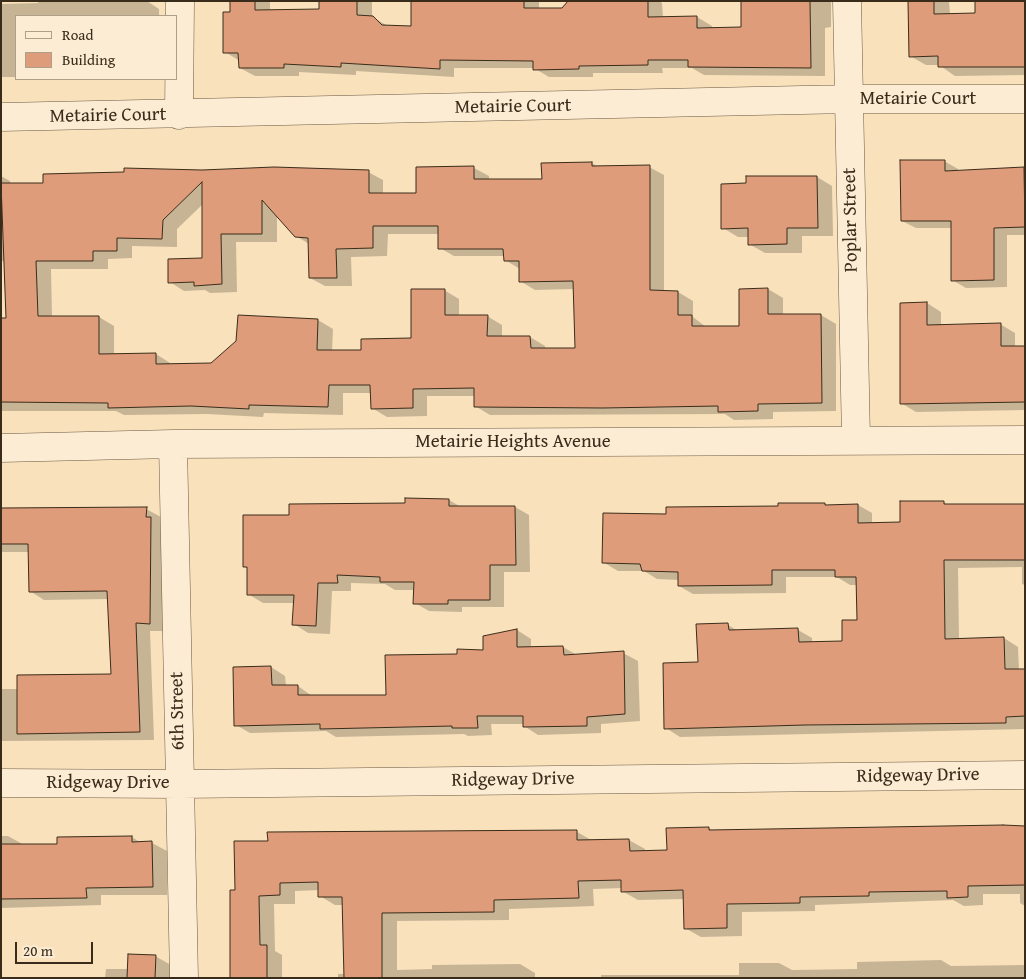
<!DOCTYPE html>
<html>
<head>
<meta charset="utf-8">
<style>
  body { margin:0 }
  #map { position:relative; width:1026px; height:979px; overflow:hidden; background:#f9e1bb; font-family:"Gentium Book Plus",serif }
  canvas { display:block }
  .frame { position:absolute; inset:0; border:2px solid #3a2c1a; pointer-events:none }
  .legend { position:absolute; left:15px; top:15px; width:162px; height:65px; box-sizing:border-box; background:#fbecd3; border:1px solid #ae9f89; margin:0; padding:6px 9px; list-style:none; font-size:15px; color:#3a2c1a }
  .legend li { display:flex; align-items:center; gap:10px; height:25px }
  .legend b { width:25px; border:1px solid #ae9f89 }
  .scale { position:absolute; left:15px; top:942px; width:78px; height:22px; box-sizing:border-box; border:2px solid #3a2c1a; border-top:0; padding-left:6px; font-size:15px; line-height:18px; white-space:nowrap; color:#3a2c1a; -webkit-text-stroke:4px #fbecd3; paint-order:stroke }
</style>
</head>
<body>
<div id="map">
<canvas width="1026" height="979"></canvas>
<div class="frame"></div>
<ul class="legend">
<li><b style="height:6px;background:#fbecd3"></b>Road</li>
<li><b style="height:14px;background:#de9c7a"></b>Building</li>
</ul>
<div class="scale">20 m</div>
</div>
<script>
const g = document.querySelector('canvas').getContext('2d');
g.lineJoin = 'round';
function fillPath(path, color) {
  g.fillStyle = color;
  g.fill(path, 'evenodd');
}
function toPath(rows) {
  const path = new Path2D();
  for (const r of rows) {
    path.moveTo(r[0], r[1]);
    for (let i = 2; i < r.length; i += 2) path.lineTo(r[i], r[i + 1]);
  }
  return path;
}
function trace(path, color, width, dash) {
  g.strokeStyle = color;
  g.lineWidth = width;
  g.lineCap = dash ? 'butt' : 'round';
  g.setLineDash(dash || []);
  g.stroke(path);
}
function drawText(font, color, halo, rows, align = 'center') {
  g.font = font + ' "Gentium Book Plus",serif';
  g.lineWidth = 5;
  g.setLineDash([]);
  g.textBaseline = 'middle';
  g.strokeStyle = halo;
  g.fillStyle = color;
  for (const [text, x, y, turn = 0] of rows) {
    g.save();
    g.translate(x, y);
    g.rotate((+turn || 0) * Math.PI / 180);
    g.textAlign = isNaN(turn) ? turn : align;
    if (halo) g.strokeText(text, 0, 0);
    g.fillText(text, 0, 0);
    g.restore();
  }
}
fillPath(toPath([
  [38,1,147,1,159,9,159,16,16,16,16,77,1,77,1,4,38,3],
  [231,1,270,1,270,11,320,11,320,1,372,1,372,17,388,26,412,27,413,1,539,1,539,9,570,9,570,1,659,1,662,3,663,18,697,17,712,26,712,29,742,28,742,1,831,1,831,27,825,28,825,76,704,75,692,68,662,68,663,73,593,73,593,77,549,77,534,68,454,68,454,77,356,71,356,75,299,72,299,76,255,76,240,68,240,61,225,52],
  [909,1,949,1,950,15,976,15,1025,1,1025,75,955,76,939,65,926,65,910,56],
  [944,161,958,169,958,171,1025,169,1025,235,1007,235,1007,287,966,288,952,280,952,228,916,228,902,221],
  [592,163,598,167,649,167,664,175,664,292,678,292,693,301,693,317,706,327,740,327,768,289,783,298,783,315,821,315,836,324,836,411,773,412,773,419,734,420,725,414,490,415,475,406,475,396,427,396,427,416,387,417,372,408,372,393,343,393,343,415,264,413,263,417,207,414,124,415,116,411,1,411,1,319,8,319,6,261,1,261,1,176,10,181,10,185,368,172,383,180,383,194,417,194,474,168,489,176,489,181,543,180],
  [203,204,204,259,170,282,184,291,205,290,210,293,237,292,236,242,277,242,277,215,296,236,309,244,310,278,325,286,352,286,351,257,387,256,388,234,439,234,440,248,454,256,505,256,505,260,520,269,520,281,535,290,574,289,576,349,545,349,545,346,530,337,502,337,502,325,487,316,459,316,459,299,444,290,413,340,362,351,332,351,333,329,318,320,212,364,170,365,170,363,156,354,114,355,114,326,99,317,52,317,51,269,108,269,108,259,132,258,132,246,177,247,177,229],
  [817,177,832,186,833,236,802,236,802,253,765,253,749,244,749,237,738,237,723,228],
  [927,303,941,312,941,326,1000,324,1015,333,1015,347,1025,347,1025,410,916,412,901,403],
  [449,500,461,507,515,507,529,515,530,572,504,572,504,607,462,607,462,612,429,611,415,603,415,590,395,590,385,584,351,583,351,591,332,591,330,634,308,633,294,624,295,603,263,603,248,594,249,569,244,566,291,516],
  [943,502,949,506,1025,505,1025,585,1022,584,1022,567,958,568,959,639,1004,638,1018,647,1019,671,1025,671,1025,729,680,737,666,728,699,663,728,625,738,631,798,630,812,638,812,643,843,642,858,622,857,585,850,585,837,577,786,577,786,593,693,594,679,586,679,580,657,579,644,571,618,571,603,562,668,515,825,504,828,506,858,505,872,513,872,524,902,523],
  [146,509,161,517,161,524,165,526,164,631,150,631,154,740,1,741,1,689,18,689,112,675,109,599,44,600,30,591,30,552,1,552,1,510],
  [517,630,531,639,531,648,563,647,577,655,623,653,638,661,640,721,601,724,601,733,538,735,524,726,524,724,491,724,492,735,468,736,464,734,336,737,326,731,250,733,236,725,271,667,285,676,286,686,298,686,312,696,387,696,459,655,484,651],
  [868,827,872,829,1025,827,1025,906,1020,903,1020,894,983,894,983,905,964,906,953,900,815,905,815,911,742,912,742,936,701,937,685,928,685,899,638,900,622,891,622,888,593,889,594,906,509,909,509,920,397,921,397,970,432,969,432,965,520,964,535,973,535,978,338,978,338,974,345,974,344,905,335,905,320,896,320,890,295,891,295,904,274,904,275,951,282,955,282,978,232,978,236,891,235,842,577,832,593,841,629,840,645,849,645,851,668,851,708,828,714,831],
  [1,836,8,836,24,845,58,845,132,837,141,843,152,843,167,851,167,895,101,895,101,905,1,908],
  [155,956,171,965,171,978,105,978,106,969,129,969],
  [941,960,951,966,1025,965,1025,978,601,978,601,975,739,975,739,963,779,963,792,970,857,969,857,962]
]), '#0003');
const building = toPath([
  [230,1,255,1,255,10,319,9,319,1,357,1,357,15,373,16,382,25,411,26,411,1,524,1,524,8,562,8,568,1,648,1,648,17,697,16,697,28,741,27,741,1,810,1,811,68,688,67,688,60,648,60,648,65,579,66,579,69,533,70,533,61,440,60,440,69,341,63,341,67,284,64,284,68,239,68,238,53,223,53,223,12,230,12,230,1],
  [908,1,934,1,934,14,975,13,975,1,1025,1,1025,67,938,67,938,56,909,57,908,1],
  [900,160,945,160,945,171,1024,167,1025,227,994,228,994,280,951,281,951,221,901,221,900,160],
  [592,162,592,166,650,165,650,290,678,291,678,315,692,315,692,326,739,326,739,289,768,288,768,314,821,314,822,403,758,404,758,411,718,412,718,406,603,408,474,407,474,388,413,389,413,408,371,409,370,385,329,385,328,407,249,405,249,409,191,406,108,408,108,403,1,402,1,318,6,318,1,183,43,183,43,174,124,172,124,168,202,170,274,167,369,170,369,193,416,193,416,167,474,166,474,179,542,179,541,163,592,162],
  [202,182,202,258,168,259,168,283,194,282,194,286,222,284,221,234,262,234,262,200,295,237,308,238,309,278,337,278,336,249,373,248,373,226,438,226,438,249,503,249,504,261,519,261,519,282,573,281,575,348,531,348,530,336,487,336,488,315,445,315,445,289,411,289,411,338,361,339,361,350,317,350,318,319,238,315,236,341,211,363,156,364,156,353,99,354,99,316,38,316,36,261,93,261,93,251,117,251,117,238,162,239,163,220,202,182],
  [746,176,817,176,818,228,787,228,787,244,748,245,748,228,721,229,721,184,746,183,746,176],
  [927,302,927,325,1001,323,1001,346,1025,346,1025,402,900,404,900,303,927,302],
  [405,498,449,499,449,506,515,506,516,565,490,565,490,600,448,600,448,604,413,604,414,582,380,582,380,577,337,575,338,583,318,583,316,626,292,625,294,595,247,595,247,567,243,567,243,515,289,515,289,504,405,503,405,498],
  [900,501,944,501,944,504,1025,504,1025,560,944,560,945,639,1004,637,1005,669,1025,669,1025,716,1006,717,1006,723,805,725,664,729,663,663,698,662,696,624,728,623,729,630,798,628,799,642,842,641,842,620,857,620,856,577,835,577,835,570,772,570,772,585,678,586,678,572,642,571,640,564,602,563,603,513,666,514,666,507,778,506,778,503,825,503,825,505,858,504,858,523,900,522,900,501],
  [147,507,146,517,151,517,150,624,136,623,140,732,17,734,17,675,111,674,107,591,29,592,28,544,1,544,1,508,147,507],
  [517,629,517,647,563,646,564,655,624,651,625,714,587,717,587,726,523,727,523,716,477,716,478,728,452,728,452,726,320,729,320,724,234,726,233,667,271,666,272,685,298,685,298,695,386,695,385,655,457,654,457,649,483,650,483,636,517,629],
  [1003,825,1025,826,1025,885,968,886,968,897,947,898,947,891,869,892,869,896,800,897,800,903,727,904,727,928,684,929,683,890,621,892,621,880,578,881,579,898,494,900,494,912,382,913,382,978,344,978,342,897,318,897,318,882,280,883,280,895,259,896,260,945,267,945,267,978,230,978,230,890,235,890,234,841,268,841,267,832,577,830,577,840,629,839,630,851,667,850,666,828,709,827,709,830,1003,825],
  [132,836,132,842,152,841,153,887,86,888,87,898,1,899,1,844,57,844,57,837,132,836],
  [128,954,156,955,155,978,127,978,128,954]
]);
fillPath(building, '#de9c7a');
trace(building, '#3a2c1a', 1);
const minor = toPath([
  [847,1,856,439],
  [179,115,180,1],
  [1,117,849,99,1025,99],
  [173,444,184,978],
  [1,448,173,444,1025,440],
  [1,783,180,784,1025,775]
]);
trace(minor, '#6a5942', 29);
trace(minor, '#fbecd3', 28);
drawText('19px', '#3a2c1a', '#fbecd3', [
  ["Metairie Court",918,99],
  ["Metairie Court",513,107,-1],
  ["Metairie Court",108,116,-1],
  ["Poplar Street",851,220,-91],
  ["Metairie Heights Avenue",513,442],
  ["6th Street",178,711,-91],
  ["Ridgeway Drive",918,776,-1],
  ["Ridgeway Drive",513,780,-1],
  ["Ridgeway Drive",108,783]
]);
</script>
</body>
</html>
